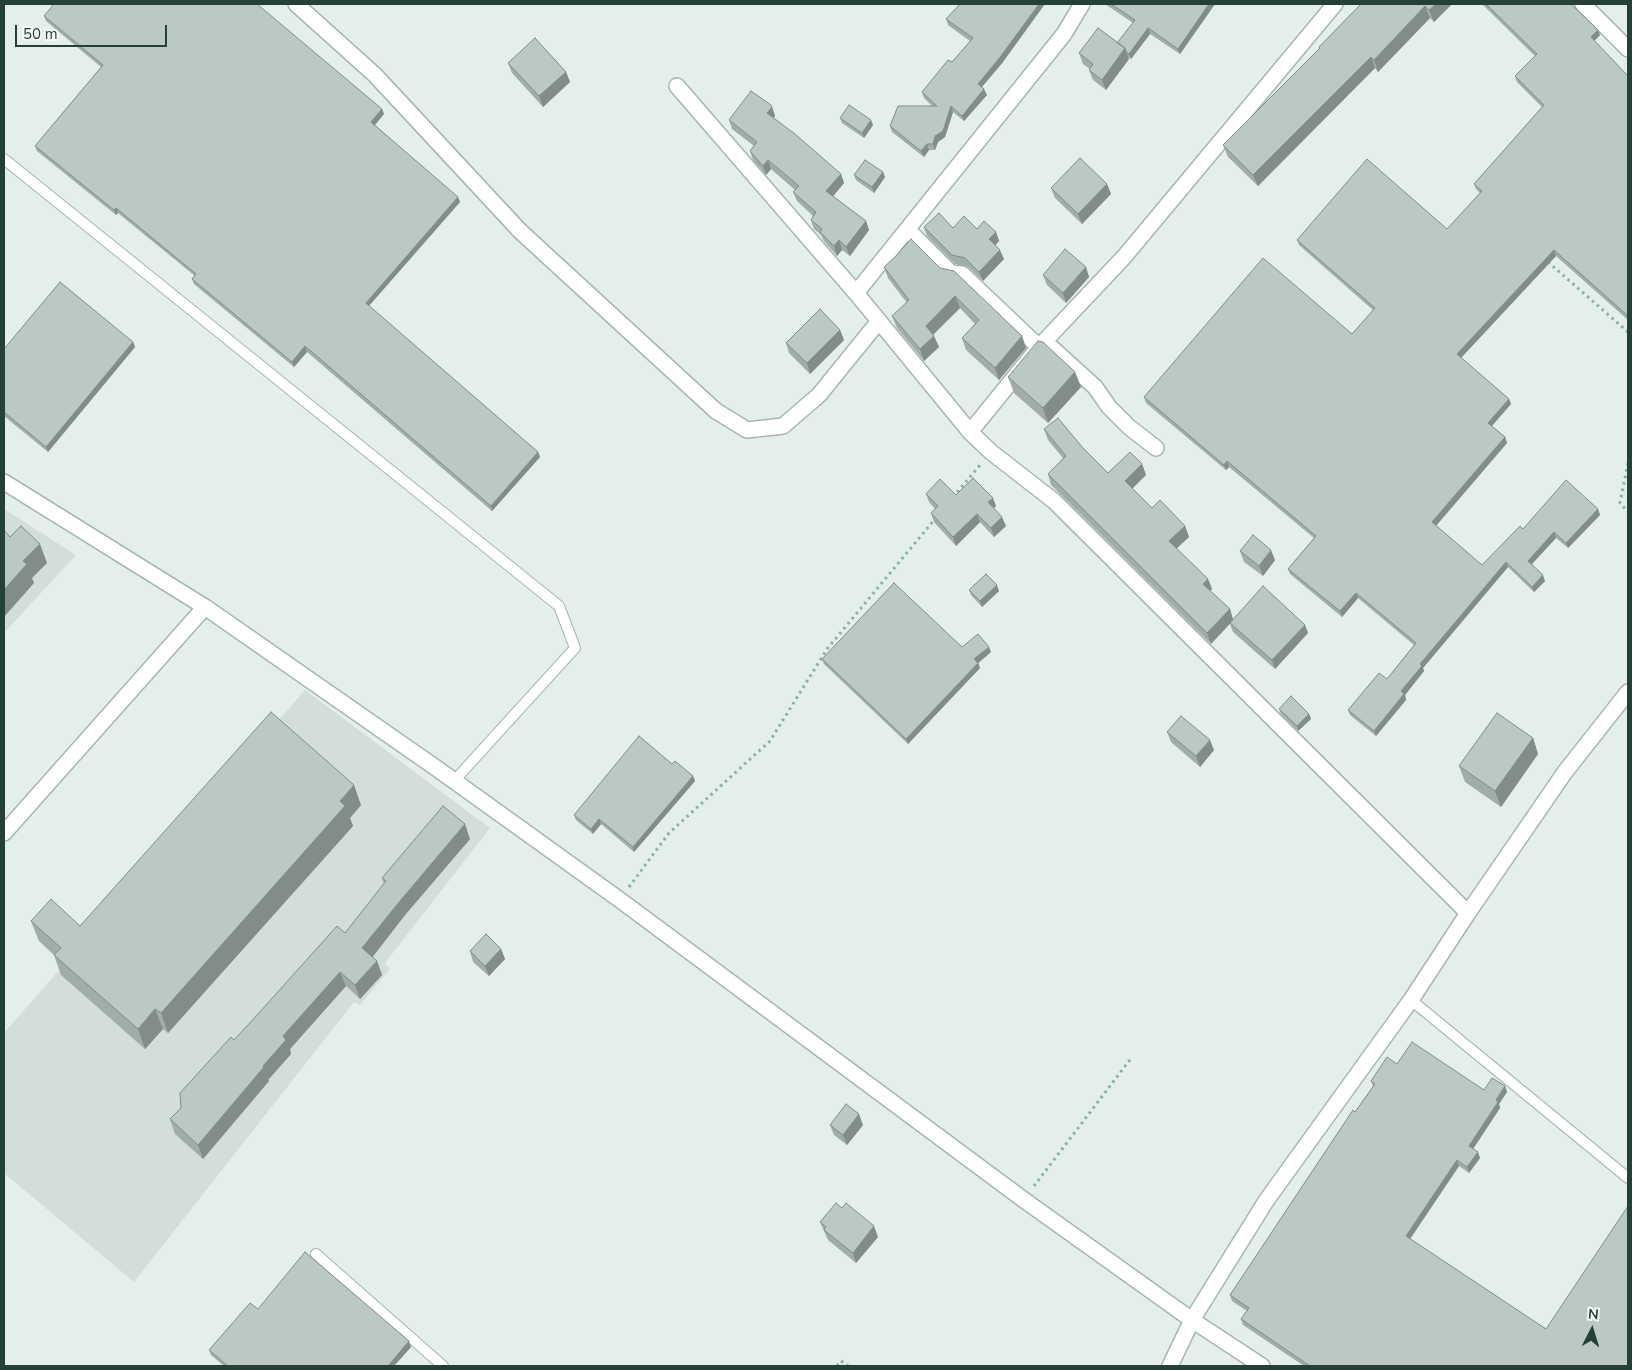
<!DOCTYPE html>
<html>
<head>
<meta charset="utf-8">
<style>
  body { margin:0 }
  #map { position:relative; width:1632px; height:1370px; overflow:hidden; background:#e4eeea; font-family:"Nunito Sans",sans-serif }
  canvas { display:block }
  .frame { position:absolute; inset:0; border:5px solid #244038; pointer-events:none }
  .north { position:absolute; left:1567px; top:1305px; width:50px; height:50px; -webkit-text-stroke:4px #f5faf8; paint-order:stroke; rotate:5deg; font-size:14px; font-weight:700; line-height:20px; text-align:center; color:#244038 }
  .north::after { content:''; display:block; margin:auto; width:18px; height:22px; background:#244038; clip-path:polygon(50% 0,100% 100%,50% 72%,0 100%) }
  .scale { position:absolute; left:15px; top:25px; width:152px; height:22px; box-sizing:border-box; border:2px solid #244038; border-top:0; padding-left:6px; font-size:15px; line-height:18px; white-space:nowrap; color:#244038; -webkit-text-stroke:4px #f5faf8; paint-order:stroke }
</style>
</head>
<body>
<div id="map">
<canvas width="1632" height="1370"></canvas>
<div class="frame"></div>
<div class="north">N</div>
<div class="scale">50 m</div>
</div>
<script>
const g = document.querySelector('canvas').getContext('2d');
g.lineJoin = 'round';
function fillPath(path, color) {
  g.fillStyle = color;
  g.fill(path, 'evenodd');
}
function toPath(rows) {
  const path = new Path2D();
  for (const r of rows) {
    path.moveTo(r[0], r[1]);
    for (let i = 2; i < r.length; i += 2) path.lineTo(r[i], r[i + 1]);
  }
  return path;
}
function trace(path, color, width, dash) {
  g.strokeStyle = color;
  g.lineWidth = width;
  g.lineCap = dash ? 'butt' : 'round';
  g.setLineDash(dash || []);
  g.stroke(path);
}
fillPath(toPath([
  [4,509,76,555,4,633],
  [305,690,490,828,385,963,390,969,360,1005,354,1002,134,1282,4,1173,4,1033]
]), '#d3ded9');
const lane = toPath([
  [4,159,559,606,575,648,454,781],
  [1411,1000,1628,1178],
  [316,1254,443,1366]
]);
const street = toPath([
  [296,4,375,75,520,231,716,411,747,430,783,426,819,395,879,321],
  [1082,4,1064,34,856,293,970,432,991,452,1054,501,1468,913],
  [1583,4,1628,49],
  [677,86,856,293],
  [908,230,951,273,962,274,1039,347,1052,348,1095,387,1109,407,1129,427,1156,448],
  [970,432,1039,347,1124,257,1335,4],
  [4,482,205,607,439,770,620,900,1024,1200,1192,1320,1262,1366],
  [4,833,205,607],
  [1170,1366,1192,1320,1266,1201,1411,1000,1468,913,1565,772,1628,692]
]);
trace(lane, '#a7b6b1', 12);
trace(street, '#a7b6b1', 18);
trace(toPath([
  [1548,262,1628,332],
  [1628,463,1620,503,1628,512],
  [953,497,980,465],
  [629,887,669,833,770,741,827,649,935,519],
  [1034,1186,1132,1057],
  [837,1366,841,1361,848,1366]
]), '#85b1a4', 3, [2.5, 4]);
trace(lane, '#fff', 10);
trace(street, '#fff', 15);
fillPath(toPath([
  [960,4,1003,62,982,87,987,95,964,121,953,112,945,137,938,142,935,150,929,150,924,157,892,132,890,126,932,106,924,98,922,92,952,62,970,41,948,25,946,19],
  [1105,4,1215,4,1180,54,1150,34,1131,59,1128,57,1129,59,1106,90,1093,80,1089,70,1090,69,1083,64,1079,53,1117,43,1133,23],
  [1361,4,1452,4,1434,22,1430,18,1378,72,1375,68,1258,186,1228,157,1223,145,1320,48,1319,47],
  [1482,4,1571,4,1600,35,1594,41,1628,76,1628,320,1556,256,1461,358,1509,399,1511,404,1492,426,1505,437,1507,443,1436,526,1482,565,1523,529,1598,509,1600,515,1568,548,1556,538,1532,564,1545,581,1534,592,1508,567,1423,668,1424,671,1405,695,1406,700,1376,736,1350,715,1348,710,1387,679,1414,645,1358,598,1342,617,1290,574,1288,569,1314,538,1229,467,1226,470,1146,403,1144,397,1352,334,1373,310,1299,245,1297,240,1447,229,1480,193,1476,189,1474,184,1542,107,1517,82,1515,76,1535,56],
  [44,16,382,109,384,114,375,125,460,202,369,306,538,452,540,457,492,511,307,352,294,367,194,284,192,279,195,276,118,213,116,215,37,151,35,146,101,67,46,21],
  [508,63,566,72,570,82,543,107,512,73],
  [772,107,775,116,774,118,841,174,844,183,833,196,866,221,869,230,850,256,842,250,837,256,824,241,821,235,814,229,811,220,813,216,797,201,793,192,795,190,771,169,766,175,753,160,750,151,754,146,732,129,729,120],
  [840,118,873,125,864,138,842,123],
  [883,172,885,177,874,193,856,180,854,175],
  [1107,184,1111,194,1082,224,1055,198,1051,188],
  [924,227,977,229,996,232,999,241,995,245,1004,259,983,281,968,267,955,264,927,236],
  [884,267,940,268,1022,336,1026,348,999,380,966,350,962,338,975,324,960,308,933,334,939,347,924,361,897,328,892,316,907,303,888,278],
  [1086,267,1089,277,1066,303,1047,285,1043,275],
  [840,330,844,340,810,374,789,353,786,343],
  [133,342,135,347,48,452,4,416,4,349],
  [1075,372,1081,387,1048,423,1014,393,1008,377],
  [1044,429,1083,448,1108,473,1142,464,1146,475,1132,488,1152,508,1185,526,1189,537,1176,548,1208,579,1212,589,1210,591,1230,609,1233,619,1305,625,1308,633,1275,669,1233,632,1230,624,1211,644,1051,485,1048,474,1063,458,1048,440],
  [926,494,956,495,996,506,994,508,1006,526,994,537,980,522,956,546,934,522,931,513,935,509,929,502],
  [1240,551,1275,560,1263,576,1244,562],
  [969,590,999,591,982,607,971,595],
  [962,647,991,652,978,663,980,668,908,744,824,664,822,659],
  [1279,709,1309,714,1311,719,1298,731,1281,714],
  [1167,732,1214,750,1200,767,1171,742],
  [1533,738,1538,754,1501,807,1465,782,1459,766],
  [693,776,695,781,634,852,601,824,593,834,576,820,574,815],
  [361,805,350,818,353,826,168,1033,163,1029,145,1049,61,975,54,955,39,941,31,921,80,926],
  [470,839,405,915,372,957,377,961,382,975,360,999,346,986,290,1049,291,1054,268,1080,269,1081,203,1159,175,1134,170,1119,181,1108,234,1040,345,933,384,884,382,878],
  [501,949,505,959,489,976,473,962,470,951],
  [1397,1064,1484,1090,1505,1086,1507,1092,1499,1104,1500,1108,1473,1149,1480,1158,1469,1173,1459,1166,1410,1239,1546,1329,1628,1366,1304,1366,1243,1325,1241,1319,1247,1311,1232,1301,1230,1295,1373,1086,1371,1081],
  [830,1125,863,1125,847,1145,834,1135],
  [820,1222,878,1237,856,1263,828,1240],
  [411,1347,394,1366,224,1366,211,1355,209,1350]
]), '#a0ada8');
fillPath(toPath([
  [1039,4,1045,4,1003,62,980,89,978,84],
  [1209,4,1215,4,1180,54,1178,49],
  [1436,4,1452,4,1434,22,1429,10],
  [1425,6,1430,18,1378,72,1374,60],
  [1148,28,1150,34,1131,59,1129,54],
  [1598,30,1600,35,1593,42,1591,37],
  [1125,48,1129,59,1106,90,1102,80],
  [1371,57,1375,68,1258,186,1253,175],
  [566,72,570,82,543,107,539,96],
  [984,89,987,95,964,121,962,116],
  [951,106,953,112,945,137,938,142,935,150,933,144,935,136],
  [772,107,775,116,770,122,767,113],
  [382,109,384,114,373,127,371,122],
  [871,120,873,125,864,138,862,133],
  [927,144,929,150,924,157,921,151],
  [768,160,771,169,766,175,763,166],
  [883,172,885,177,874,193,872,187],
  [841,174,844,183,830,200,826,191],
  [1107,184,1111,194,1082,224,1078,214],
  [458,197,460,202,367,308,366,303],
  [116,208,118,213,116,215,114,210],
  [866,221,869,230,850,256,846,247],
  [996,232,999,241,993,248,989,239],
  [839,240,842,250,837,256,834,246],
  [1000,250,1004,259,983,281,979,272],
  [1554,250,1556,256,1459,360,1457,354],
  [1086,267,1089,277,1066,303,1063,293],
  [955,296,960,308,930,338,926,326],
  [840,330,844,340,810,374,807,363],
  [934,336,939,347,924,361,920,349],
  [1022,336,1026,348,999,380,995,368],
  [133,342,135,347,48,452,46,447],
  [305,346,307,352,294,367,292,362],
  [1075,372,1081,387,1048,423,1043,408],
  [1509,399,1511,404,1490,428,1488,423],
  [1505,437,1507,443,1434,528,1432,522],
  [538,452,540,457,492,511,491,506],
  [1227,461,1229,467,1226,470,1224,465],
  [1142,464,1146,475,1129,492,1125,481],
  [993,498,996,506,991,511,988,502],
  [1598,509,1600,515,1568,548,1566,543],
  [977,514,980,522,956,546,953,537],
  [1002,517,1006,526,994,537,991,528],
  [1185,526,1189,537,1173,552,1169,541],
  [1554,532,1556,538,1530,566,1528,561],
  [40,544,47,563,32,578,34,583,4,617,4,590,23,561],
  [1271,550,1275,560,1263,576,1259,566],
  [1506,562,1508,567,1423,668,1424,671,1405,695,1406,700,1376,736,1374,731,1420,664],
  [1543,575,1545,581,1534,592,1532,587],
  [1208,579,1212,589,1207,594,1203,584],
  [997,585,999,591,982,607,980,601],
  [1356,593,1358,598,1342,617,1340,611],
  [1230,609,1233,620,1211,644,1207,633],
  [1305,625,1308,633,1275,669,1272,660],
  [989,647,991,652,976,665,974,659],
  [978,663,980,668,908,744,906,739],
  [1309,714,1311,719,1298,731,1297,726],
  [1533,738,1538,754,1501,807,1495,791],
  [1210,740,1214,750,1200,767,1196,756],
  [693,776,695,781,634,852,633,847],
  [354,785,361,805,350,818,353,826,168,1033,161,1013],
  [599,819,601,824,593,834,591,829],
  [465,824,470,839,405,915,368,963,362,948,400,901],
  [501,949,505,959,489,976,485,966],
  [377,961,382,975,360,999,355,985],
  [340,972,346,986,290,1049,291,1054,268,1080,269,1081,203,1159,198,1145,283,1036],
  [155,1009,163,1029,145,1049,138,1029],
  [1505,1086,1507,1092,1499,1104,1500,1108,1471,1152,1469,1146,1496,1100],
  [859,1114,863,1125,847,1145,843,1135],
  [1478,1152,1480,1158,1469,1173,1467,1167],
  [1457,1160,1459,1166,1408,1242,1406,1236],
  [874,1226,878,1237,856,1263,853,1253],
  [409,1341,411,1347,394,1366,388,1366]
]), '#828d88');
const building = toPath([
  [54,4,257,4,382,109,371,122,458,197,366,303,538,452,491,506,305,346,292,362,192,279,196,274,116,208,114,210,35,146,103,65,44,16,54,4],
  [960,4,1039,4,1001,56,978,84,984,89,962,116,951,106,943,131,935,136,933,144,927,144,921,151,890,126,898,106,937,106,922,92,948,60,952,62,973,38,946,19,960,4],
  [1111,4,1209,4,1178,49,1148,28,1129,54,1126,52,1125,48,1117,43,1135,20,1111,4],
  [1361,4,1436,4,1429,10,1425,6,1374,60,1371,57,1253,175,1223,145,1320,48,1319,47,1361,4],
  [1486,4,1571,4,1598,30,1591,37,1628,76,1628,187,1627,188,1628,189,1628,316,1554,250,1457,354,1509,399,1488,423,1505,437,1432,522,1482,565,1520,526,1523,529,1566,480,1598,509,1566,543,1554,532,1528,561,1543,575,1532,587,1506,562,1420,664,1422,666,1401,691,1404,694,1374,731,1348,710,1379,673,1387,679,1416,643,1356,593,1340,611,1288,569,1316,536,1227,461,1224,465,1144,397,1263,258,1352,334,1375,308,1297,240,1367,159,1447,229,1482,191,1474,184,1544,105,1515,76,1537,54,1486,4],
  [1098,28,1125,48,1102,80,1089,70,1093,64,1079,53,1098,28],
  [535,38,566,72,539,96,508,63,535,38],
  [751,91,771,105,772,107,767,113,795,134,841,174,826,191,866,221,846,247,839,240,834,246,820,232,822,229,811,220,816,212,793,192,799,186,768,160,763,166,750,151,757,142,729,120,751,91],
  [849,105,871,120,862,133,840,118,849,105],
  [1080,158,1107,184,1078,214,1051,188,1080,158],
  [865,160,883,172,872,187,854,175,865,160],
  [939,213,953,228,964,216,977,229,984,221,996,232,989,239,1000,250,979,272,965,258,952,255,924,227,939,213],
  [911,239,940,268,954,271,1022,336,995,368,962,338,979,320,955,296,926,326,934,336,920,349,892,316,909,300,884,267,895,257,911,239],
  [1065,249,1086,267,1063,293,1043,275,1065,249],
  [60,282,133,342,46,447,4,412,4,349,60,282],
  [820,309,840,330,807,363,786,343,820,309],
  [1038,341,1043,342,1075,372,1043,408,1008,377,1038,341],
  [1058,418,1083,448,1108,473,1130,452,1142,464,1125,481,1152,508,1160,500,1185,526,1169,541,1208,579,1203,584,1230,609,1207,633,1048,474,1066,456,1044,429,1058,418],
  [973,478,993,498,988,502,1002,517,991,528,977,514,953,537,931,513,938,506,926,494,940,479,956,495,973,478],
  [21,526,40,544,23,561,27,564,4,590,4,530,10,537,21,526],
  [1253,535,1271,550,1259,566,1240,551,1253,535],
  [986,574,997,585,980,601,969,590,986,574],
  [894,583,962,647,978,634,989,647,974,659,978,663,906,739,822,659,894,583],
  [1263,586,1305,625,1272,660,1230,623,1263,586],
  [1291,696,1309,714,1297,726,1279,709,1291,696],
  [271,712,354,785,340,801,345,806,161,1013,155,1009,138,1029,54,955,61,948,31,921,51,899,80,926,271,712],
  [1497,713,1533,738,1495,791,1459,766,1497,713],
  [1181,716,1210,740,1196,756,1167,732,1181,716],
  [639,736,672,764,675,761,693,776,633,847,599,819,591,829,574,815,639,736],
  [443,806,465,824,400,901,362,948,377,961,355,985,340,972,283,1036,286,1040,263,1066,264,1067,198,1145,170,1119,181,1108,180,1093,231,1037,234,1040,258,1014,337,926,345,933,386,881,382,878,443,806],
  [486,934,501,949,485,966,470,951,486,934],
  [1412,1042,1484,1090,1492,1078,1505,1086,1496,1100,1498,1102,1469,1146,1478,1152,1467,1167,1457,1160,1406,1236,1546,1329,1628,1206,1628,1366,1310,1366,1241,1319,1249,1308,1230,1295,1353,1110,1355,1112,1375,1084,1371,1081,1387,1057,1397,1064,1412,1042],
  [846,1104,859,1114,843,1135,830,1125,846,1104],
  [836,1203,842,1208,846,1203,874,1226,853,1253,824,1230,826,1227,820,1222,836,1203],
  [305,1252,409,1341,388,1366,228,1366,209,1350,250,1303,258,1309,305,1252]
]);
fillPath(building, '#bac9c3');
trace(building, '#828d88', 1);
</script>
</body>
</html>
